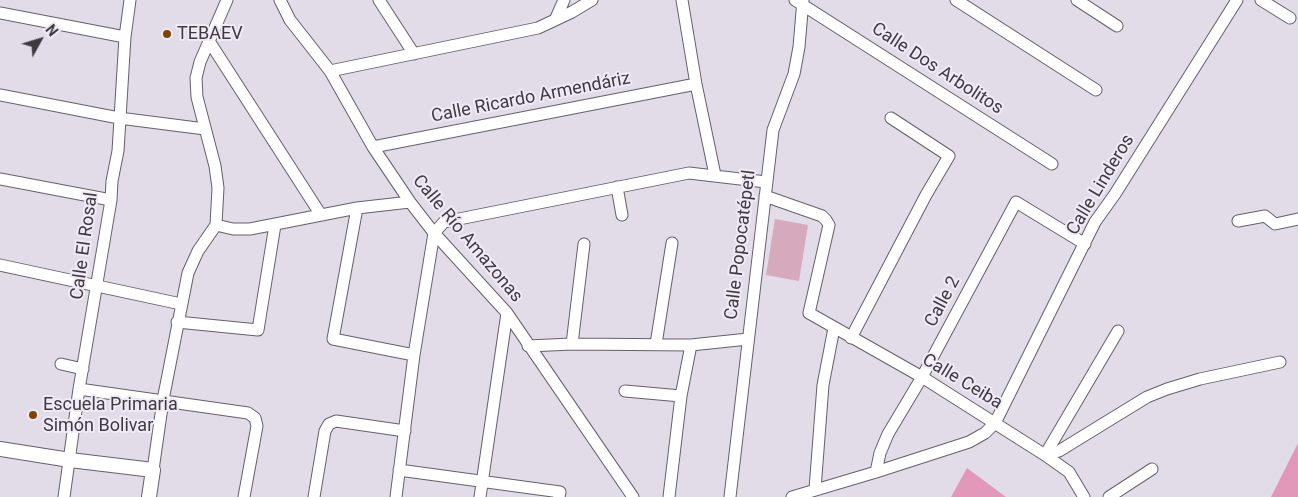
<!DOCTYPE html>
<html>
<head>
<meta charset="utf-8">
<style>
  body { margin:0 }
  #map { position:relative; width:1298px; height:497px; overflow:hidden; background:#e2dce9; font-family:Roboto,sans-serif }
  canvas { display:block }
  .north { position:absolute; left:15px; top:15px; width:50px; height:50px; -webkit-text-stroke:4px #f0e9f6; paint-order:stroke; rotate:51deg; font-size:14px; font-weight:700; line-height:20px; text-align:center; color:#3d3b40 }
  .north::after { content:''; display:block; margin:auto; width:18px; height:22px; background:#3d3b40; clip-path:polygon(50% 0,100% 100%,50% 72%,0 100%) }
</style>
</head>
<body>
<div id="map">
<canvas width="1298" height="497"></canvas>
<div class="north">N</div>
</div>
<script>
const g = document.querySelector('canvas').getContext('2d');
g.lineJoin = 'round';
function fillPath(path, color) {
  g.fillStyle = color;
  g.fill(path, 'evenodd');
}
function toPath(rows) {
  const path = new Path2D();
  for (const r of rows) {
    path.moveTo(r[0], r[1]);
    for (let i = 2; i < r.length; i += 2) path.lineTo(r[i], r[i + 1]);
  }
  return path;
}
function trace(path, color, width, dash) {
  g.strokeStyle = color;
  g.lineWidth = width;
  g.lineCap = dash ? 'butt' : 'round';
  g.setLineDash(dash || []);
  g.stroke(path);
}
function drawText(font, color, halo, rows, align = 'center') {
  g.font = font + ' Roboto,sans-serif';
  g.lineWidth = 4;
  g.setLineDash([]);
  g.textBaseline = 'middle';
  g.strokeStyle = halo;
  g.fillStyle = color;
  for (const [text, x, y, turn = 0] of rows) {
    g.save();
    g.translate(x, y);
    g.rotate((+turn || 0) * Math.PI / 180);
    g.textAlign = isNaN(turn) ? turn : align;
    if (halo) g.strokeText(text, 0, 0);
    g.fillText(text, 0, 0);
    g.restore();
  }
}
fillPath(toPath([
  [775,219,808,225,799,281,766,275]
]), '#d7a9bc');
fillPath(toPath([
  [1298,443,1298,497,1271,497],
  [967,468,1006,497,951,497]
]), '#e298b8');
const minor = toPath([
  [280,0,290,20,330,71,373,147,410,202,434,233,507,313,633,497],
  [379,0,414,54],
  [682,0,696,84,715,175],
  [795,0,1052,164],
  [956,0,1096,90],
  [1077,0,1117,26],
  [1261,0,1290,18],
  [0,13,125,37],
  [556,18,564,0],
  [209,41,321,215],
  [330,71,538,28,572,12,592,0],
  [0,95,119,118,205,129],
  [373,147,696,84],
  [0,179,111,200],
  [617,187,622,215],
  [765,196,822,216,826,220,829,225,809,313,922,377,1045,455,1069,472,1084,497],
  [357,208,333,339,414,355],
  [1238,221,1265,216,1275,224,1298,219],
  [216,225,233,229,250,229,357,208,410,202],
  [0,265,181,304],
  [177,322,258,330,275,225],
  [851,338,926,195,949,156,891,118],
  [572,344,584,244],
  [656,344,672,243],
  [528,346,572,344,691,345,748,339],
  [61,364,83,369],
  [79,389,248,413,255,418,257,426,244,497],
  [625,391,681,396],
  [1045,455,1059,451,1147,397,1167,389,1200,379,1280,362],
  [1045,455,1118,331],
  [153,470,163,400,188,273,198,251,216,225,218,188,215,166,197,97,196,78,200,62,227,0],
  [399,470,560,492,559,497],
  [876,472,880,453,888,434,922,377,1016,202,1085,244],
  [815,489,823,385,834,328],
  [64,497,79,389,111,200,112,181,118,151,125,37,130,0],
  [314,497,325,431,329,424,336,421,405,431],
  [396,497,414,355,434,233,444,222,689,173,766,182],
  [480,497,507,313],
  [669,497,681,396,691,345],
  [730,497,773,130,794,74,799,47,803,0],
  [792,497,876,472,969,442,985,433,995,423,1095,222,1115,194,1237,0],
  [1109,497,1152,469]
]);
const major = toPath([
  [0,449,70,460,153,470,149,497]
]);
trace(minor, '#655f6a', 13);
trace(major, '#655f6a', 16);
trace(minor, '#fff', 11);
trace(major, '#fff', 14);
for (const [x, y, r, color] of [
  [167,34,5,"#814400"],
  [33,415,5,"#814400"]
]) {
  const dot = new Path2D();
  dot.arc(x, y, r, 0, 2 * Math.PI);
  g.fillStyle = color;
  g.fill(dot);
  trace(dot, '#f0e9f6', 2);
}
drawText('18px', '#3d3b40', '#f0e9f6', [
  ["TEBAEV",177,34],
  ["Escuela Primaria",43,405],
  ["Simón Bolivar",43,426]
], 'left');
drawText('18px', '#3d3b40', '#f0e9f6', [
  ["Calle Dos Arbolitos",937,69,33],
  ["Calle Ricardo Armendáriz",531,98,-11],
  ["Calle Linderos",1101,185,-59],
  ["Calle Río Amazonas",467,239,50],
  ["Calle Popocatépetl",741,245,-83],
  ["Calle El Rosal",85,246,-82],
  ["Calle 2",943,302,-62],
  ["Calle Ceiba",962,382,31]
]);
</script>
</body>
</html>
